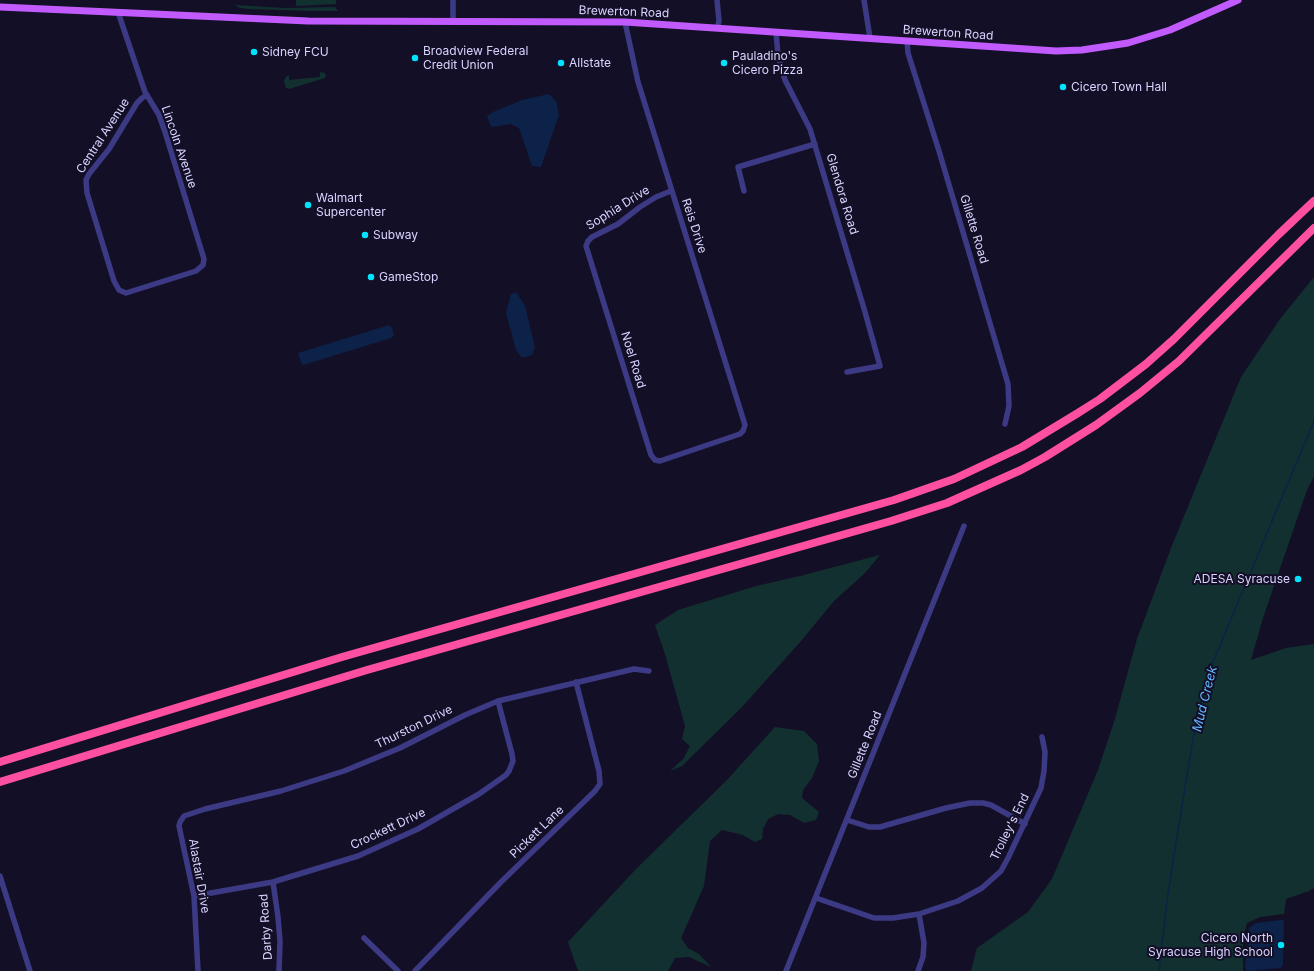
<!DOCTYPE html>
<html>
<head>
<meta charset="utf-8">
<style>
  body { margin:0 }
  canvas { display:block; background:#130f26 }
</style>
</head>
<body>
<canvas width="1314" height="971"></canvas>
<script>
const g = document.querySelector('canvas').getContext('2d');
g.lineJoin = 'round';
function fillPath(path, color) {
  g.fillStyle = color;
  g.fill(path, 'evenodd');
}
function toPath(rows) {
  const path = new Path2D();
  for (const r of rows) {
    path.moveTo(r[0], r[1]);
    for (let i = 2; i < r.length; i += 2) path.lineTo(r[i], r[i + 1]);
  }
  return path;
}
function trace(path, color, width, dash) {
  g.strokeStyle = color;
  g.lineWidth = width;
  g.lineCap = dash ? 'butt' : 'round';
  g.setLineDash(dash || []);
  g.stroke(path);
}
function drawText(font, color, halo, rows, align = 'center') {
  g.font = font + ' Inter,sans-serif';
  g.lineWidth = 4;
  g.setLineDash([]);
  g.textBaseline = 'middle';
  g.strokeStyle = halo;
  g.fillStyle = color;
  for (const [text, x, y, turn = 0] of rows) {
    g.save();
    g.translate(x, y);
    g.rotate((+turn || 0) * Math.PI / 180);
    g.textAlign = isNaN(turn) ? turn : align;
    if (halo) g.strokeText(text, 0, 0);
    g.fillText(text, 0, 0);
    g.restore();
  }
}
fillPath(toPath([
  [296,0,336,0,336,4,296,6],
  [235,5,284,8,335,7,338,11,312,11,250,9,240,8],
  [320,72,325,73,326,76,325,78,289,89,286,88,284,81,286,77,289,75,289,80,320,77],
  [1314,277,1314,476,1307,490,1263,618,1251,660,1286,648,1314,644,1314,888,1309,891,1286,899,1284,914,1260,917,1247,923,1243,938,1243,971,971,971,977,948,1028,912,1052,879,1098,770,1114,722,1137,639,1171,548,1241,377,1280,319],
  [880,555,865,573,834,601,801,641,742,707,682,766,670,771,684,758,690,746,682,739,685,726,665,654,655,625,678,610,756,586,800,576],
  [775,727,804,731,817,744,819,761,812,778,803,790,802,798,819,812,816,820,804,823,790,815,778,814,768,819,763,829,762,839,755,842,743,835,722,830,710,841,704,886,681,938,688,948,699,954,711,967,689,957,675,958,668,971,578,971,568,942,637,868,726,781]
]), '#12302f');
fillPath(toPath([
  [549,94,556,101,559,115,541,167,532,166,519,128,511,124,492,127,490,124,487,116,493,112,522,100],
  [516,292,525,306,535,347,532,355,522,358,516,350,506,313,511,294],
  [389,325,392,328,394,335,391,338,303,365,301,363,298,353],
  [1281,920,1283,920,1284,922,1283,965,1281,968,1247,971,1245,968,1249,928,1256,923]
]), '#0c2248');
trace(toPath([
  [1159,971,1168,893,1183,800,1193,739,1208,674,1314,421]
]), '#0c2248', 1.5);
trace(toPath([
  [453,0,453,21],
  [864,0,870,38],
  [118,12,145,92,159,115,165,132,204,259,203,265,196,271,126,293,119,290,114,281,87,193,86,180,89,174,109,149,137,103,142,98,147,95],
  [625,22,638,82,745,425,743,431,740,434,660,461,655,460,651,455,586,246,588,241,592,237,618,224,640,207,656,197,671,191],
  [717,28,719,21,717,0],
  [776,32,778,55,785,80,810,129,865,312,880,366,847,372],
  [907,41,908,53,939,151,1008,384,1009,406,1005,424],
  [744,191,738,167,815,144],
  [847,820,869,827,880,827,946,808,970,803,983,803,991,805,1025,824],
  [0,876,30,971],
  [273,882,278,917,280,941,279,971],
  [194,896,273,882,358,856,418,829,479,794,506,775,509,771,513,761,512,754,498,701],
  [816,898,874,918,893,918,919,914,958,901,982,888,1001,871,1008,858,1041,788,1044,771,1045,752,1042,737],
  [364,938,398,971],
  [198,971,194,896,179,826,180,822,184,816,205,809,281,791,344,771,400,748,465,715,498,701,634,669,649,671],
  [415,971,501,882,595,791,600,784,599,771,576,682],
  [786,971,964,526],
  [918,971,923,957,924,943,919,914]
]), '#3d3a85', 5.5);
trace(toPath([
  [0,7,308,21,625,22,1056,51,1082,50,1128,43,1170,30,1238,0]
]), '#c25bff', 7);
trace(toPath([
  [0,762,342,657,894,500,954,479,1022,447,1078,413,1100,399,1146,364,1174,339,1278,235,1314,201],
  [0,782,367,670,891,521,947,503,1021,470,1045,457,1096,425,1140,393,1179,361,1314,228]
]), '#ff4fa3', 8);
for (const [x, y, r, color] of [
  [254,52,4,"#00e5ff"],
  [415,58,4,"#00e5ff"],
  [561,63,4,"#00e5ff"],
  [724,63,4,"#00e5ff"],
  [1063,87,4,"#00e5ff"],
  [308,205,4,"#00e5ff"],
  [365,235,4,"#00e5ff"],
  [371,277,4,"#00e5ff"],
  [1298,579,4,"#00e5ff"],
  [1281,945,4,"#00e5ff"]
]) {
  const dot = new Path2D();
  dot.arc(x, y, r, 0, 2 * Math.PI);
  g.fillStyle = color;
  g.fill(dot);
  trace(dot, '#130f26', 1.5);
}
drawText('12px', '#d9d4ff', '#130f26', [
  ["Brewerton Road",624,12,2],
  ["Brewerton Road",948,33,4],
  ["Central Avenue",103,136,-57],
  ["Lincoln Avenue",179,147,71],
  ["Glendora Road",842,194,73],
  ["Sophia Drive",618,208,-32],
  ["Reis Drive",694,226,72],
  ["Gillette Road",974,229,73],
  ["Noel Road",633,360,73],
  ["Thurston Drive",414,727,-26],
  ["Gillette Road",865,745,-68],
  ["Trolley's End",1010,827,-64],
  ["Crockett Drive",388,829,-25],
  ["Pickett Lane",537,832,-44],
  ["Alastair Drive",199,876,80],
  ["Darby Road",266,927,-94]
]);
drawText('12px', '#d9d4ff', '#130f26', [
  ["Broadview Federal",423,51],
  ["Credit Union",423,65],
  ["Sidney FCU",262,52],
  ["Pauladino's",732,56],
  ["Cicero Pizza",732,70],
  ["Allstate",569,63],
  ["Cicero Town Hall",1071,87],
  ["Walmart",316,198],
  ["Supercenter",316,212],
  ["Subway",373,235],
  ["GameStop",379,277],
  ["ADESA Syracuse",1290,579,"right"],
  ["Cicero North",1273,938,"right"],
  ["Syracuse High School",1273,952,"right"]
], 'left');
drawText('italic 13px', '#62b6ff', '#130f26', [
  ["Mud Creek",1205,699,-76]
]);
</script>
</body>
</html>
